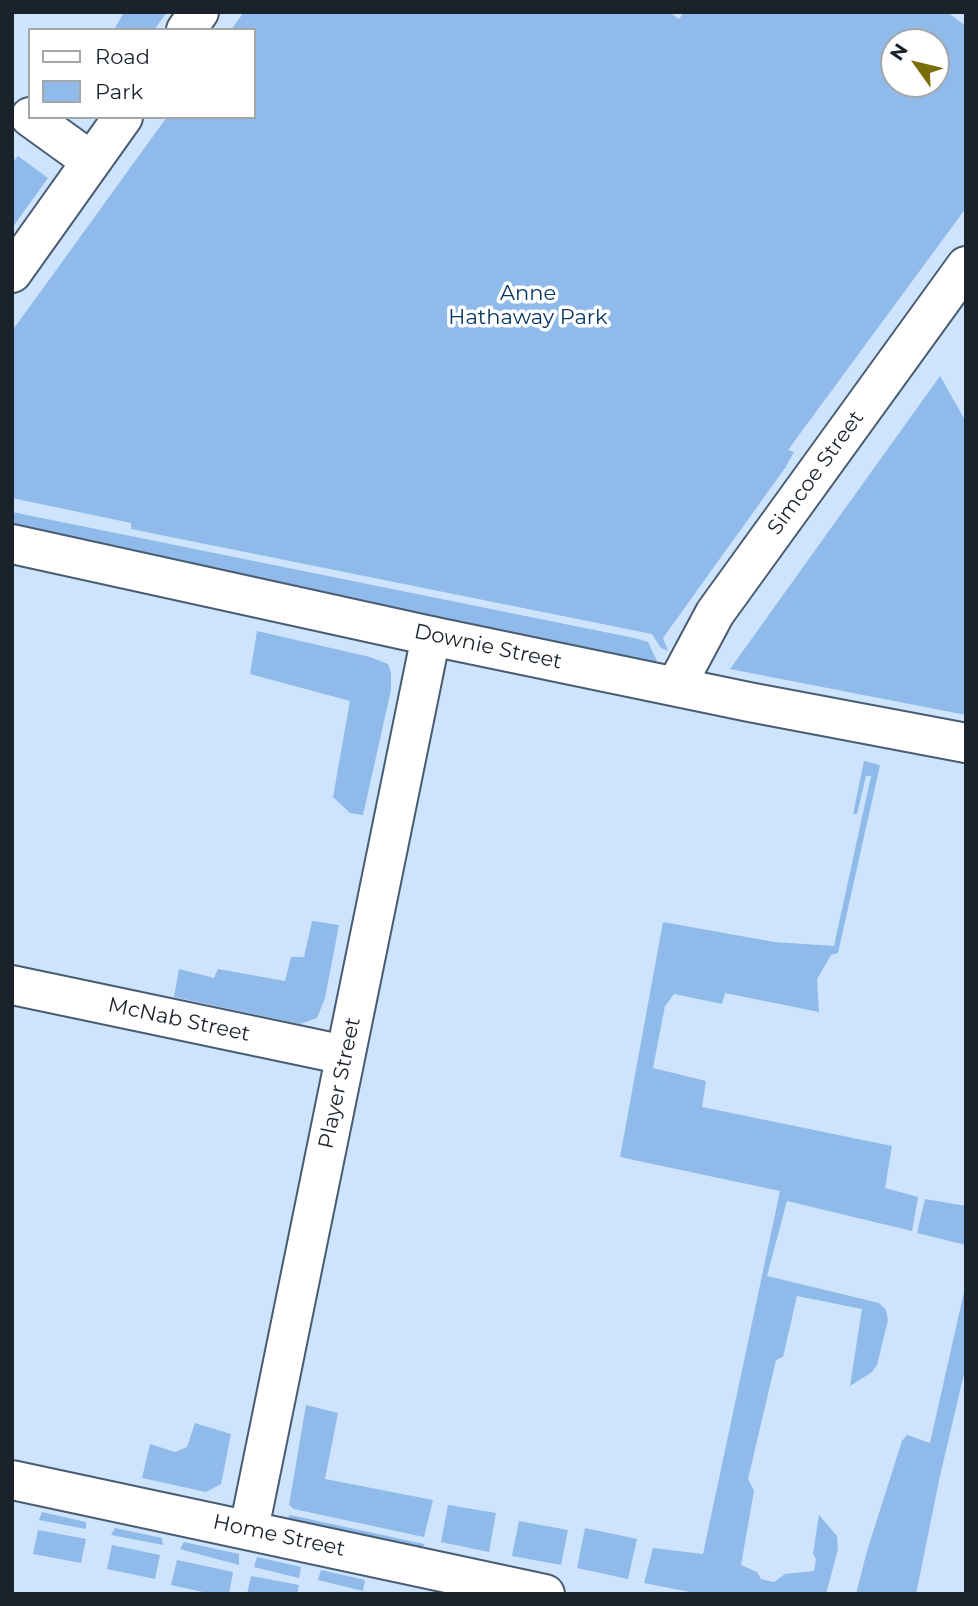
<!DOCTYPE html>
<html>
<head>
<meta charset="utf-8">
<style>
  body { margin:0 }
  #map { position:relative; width:978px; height:1606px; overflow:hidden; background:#cee3fc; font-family:Montserrat,sans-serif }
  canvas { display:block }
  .frame { position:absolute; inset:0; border:14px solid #1a222b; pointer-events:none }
  .legend { position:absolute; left:28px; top:28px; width:228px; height:91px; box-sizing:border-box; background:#fff; border:2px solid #a3a7aa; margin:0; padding:9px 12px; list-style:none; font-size:21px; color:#1a222b }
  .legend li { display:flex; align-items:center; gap:14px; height:35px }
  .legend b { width:35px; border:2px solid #a3a7aa }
  .north { position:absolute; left:880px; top:28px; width:70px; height:70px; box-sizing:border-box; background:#fff; border:2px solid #a3a7aa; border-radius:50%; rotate:304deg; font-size:19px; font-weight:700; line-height:28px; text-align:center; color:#1a222b }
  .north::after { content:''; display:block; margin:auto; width:24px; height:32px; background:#7a6e0b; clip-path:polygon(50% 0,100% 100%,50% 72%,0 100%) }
</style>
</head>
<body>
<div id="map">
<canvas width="978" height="1606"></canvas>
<div class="frame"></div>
<ul class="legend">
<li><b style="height:9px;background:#fff"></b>Road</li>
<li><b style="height:19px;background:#8fbae9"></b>Park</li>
</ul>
<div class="north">N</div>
</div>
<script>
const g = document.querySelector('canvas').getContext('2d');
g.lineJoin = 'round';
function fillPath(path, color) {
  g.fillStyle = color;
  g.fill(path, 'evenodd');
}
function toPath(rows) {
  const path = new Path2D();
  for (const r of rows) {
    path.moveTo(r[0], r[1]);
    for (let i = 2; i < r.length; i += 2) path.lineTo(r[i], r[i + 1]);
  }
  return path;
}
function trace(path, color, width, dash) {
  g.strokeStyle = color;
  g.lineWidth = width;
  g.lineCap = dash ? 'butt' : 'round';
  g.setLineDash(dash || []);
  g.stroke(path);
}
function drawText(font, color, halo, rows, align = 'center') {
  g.font = font + ' Montserrat,sans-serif';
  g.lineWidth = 7;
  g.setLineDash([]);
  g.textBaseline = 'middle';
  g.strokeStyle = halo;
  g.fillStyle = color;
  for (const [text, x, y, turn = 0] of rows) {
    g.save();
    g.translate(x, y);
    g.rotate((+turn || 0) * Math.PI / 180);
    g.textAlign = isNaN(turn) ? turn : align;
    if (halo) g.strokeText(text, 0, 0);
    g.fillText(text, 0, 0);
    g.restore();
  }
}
fillPath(toPath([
  [124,12,167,12,154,30,114,30],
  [244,12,669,12,679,19,684,12,947,12,966,26,966,208,788,450,794,452,785,468,663,638,668,651,661,648,652,634,131,529,131,523,12,498,12,331,167,117,254,117,254,30,231,30],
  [894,42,936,42,936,84,894,84],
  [18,156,48,178,12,228,12,163],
  [940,376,966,422,966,715,730,669],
  [12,512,634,638,648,642,657,661,651,665,12,534],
  [257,631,370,657,388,664,391,673,391,690,363,815,350,813,333,797,350,701,250,674],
  [864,761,880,765,838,953,831,955,817,979,819,1012,725,993,722,1004,674,994,665,1006,653,1068,706,1081,702,1107,892,1146,885,1188,918,1197,912,1231,787,1201,767,1276,879,1303,886,1310,888,1320,877,1365,872,1372,850,1386,862,1309,797,1296,783,1357,776,1360,748,1479,754,1491,741,1565,757,1572,761,1579,774,1582,785,1574,814,1571,816,1559,813,1554,819,1515,837,1536,838,1549,826,1594,700,1594,644,1583,653,1548,703,1554,780,1191,620,1157,663,922,774,942,834,946,871,776,866,776,857,814,853,814],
  [312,921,339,925,325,998,317,1018,300,1024,174,997,179,969,214,978,218,969,285,981,291,957,304,957],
  [925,1199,966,1206,966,1245,917,1233],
  [966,1283,966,1365,940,1476,916,1594,856,1594,867,1551,902,1441,907,1435,930,1443],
  [306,1405,338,1413,325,1479,433,1500,424,1537,294,1509,289,1505],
  [195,1423,231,1434,221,1484,206,1492,142,1478,150,1444,175,1452,187,1447],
  [448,1505,496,1513,489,1552,441,1542],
  [42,1512,86,1522,86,1529,39,1520],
  [290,1515,424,1544,422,1551,298,1523,288,1517],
  [519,1521,568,1530,561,1565,512,1556],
  [115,1528,162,1538,163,1545,111,1535],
  [585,1528,637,1539,628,1579,577,1568],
  [38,1530,86,1539,81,1563,33,1554],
  [184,1542,239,1554,239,1565,180,1549],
  [112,1545,160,1555,155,1579,107,1569],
  [257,1557,301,1567,299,1578,254,1567],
  [177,1560,233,1572,229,1594,212,1594,171,1585],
  [321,1570,365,1580,363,1591,318,1580],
  [251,1576,299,1585,297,1594,247,1594]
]), '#8fbae9');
const minor = toPath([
  [186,30,199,12],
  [30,117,91,161],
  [12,273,123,117],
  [676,686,715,613,966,266],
  [12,985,345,1055],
  [12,1480,545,1594],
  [249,1529,431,636]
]);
const major = toPath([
  [12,544,431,636,749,702,966,743]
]);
trace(minor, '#495c71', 42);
trace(major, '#495c71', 42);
trace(minor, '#fff', 38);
trace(major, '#fff', 38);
drawText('21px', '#073865', '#fff', [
  ["Anne",528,294],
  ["Hathaway Park",528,318]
]);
drawText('21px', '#1a222b', '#fff', [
  ["Simcoe Street",816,473,-54],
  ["Downie Street",488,647,12],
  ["McNab Street",179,1020,12],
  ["Player Street",340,1083,-78],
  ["Home Street",279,1536,12]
]);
</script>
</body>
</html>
